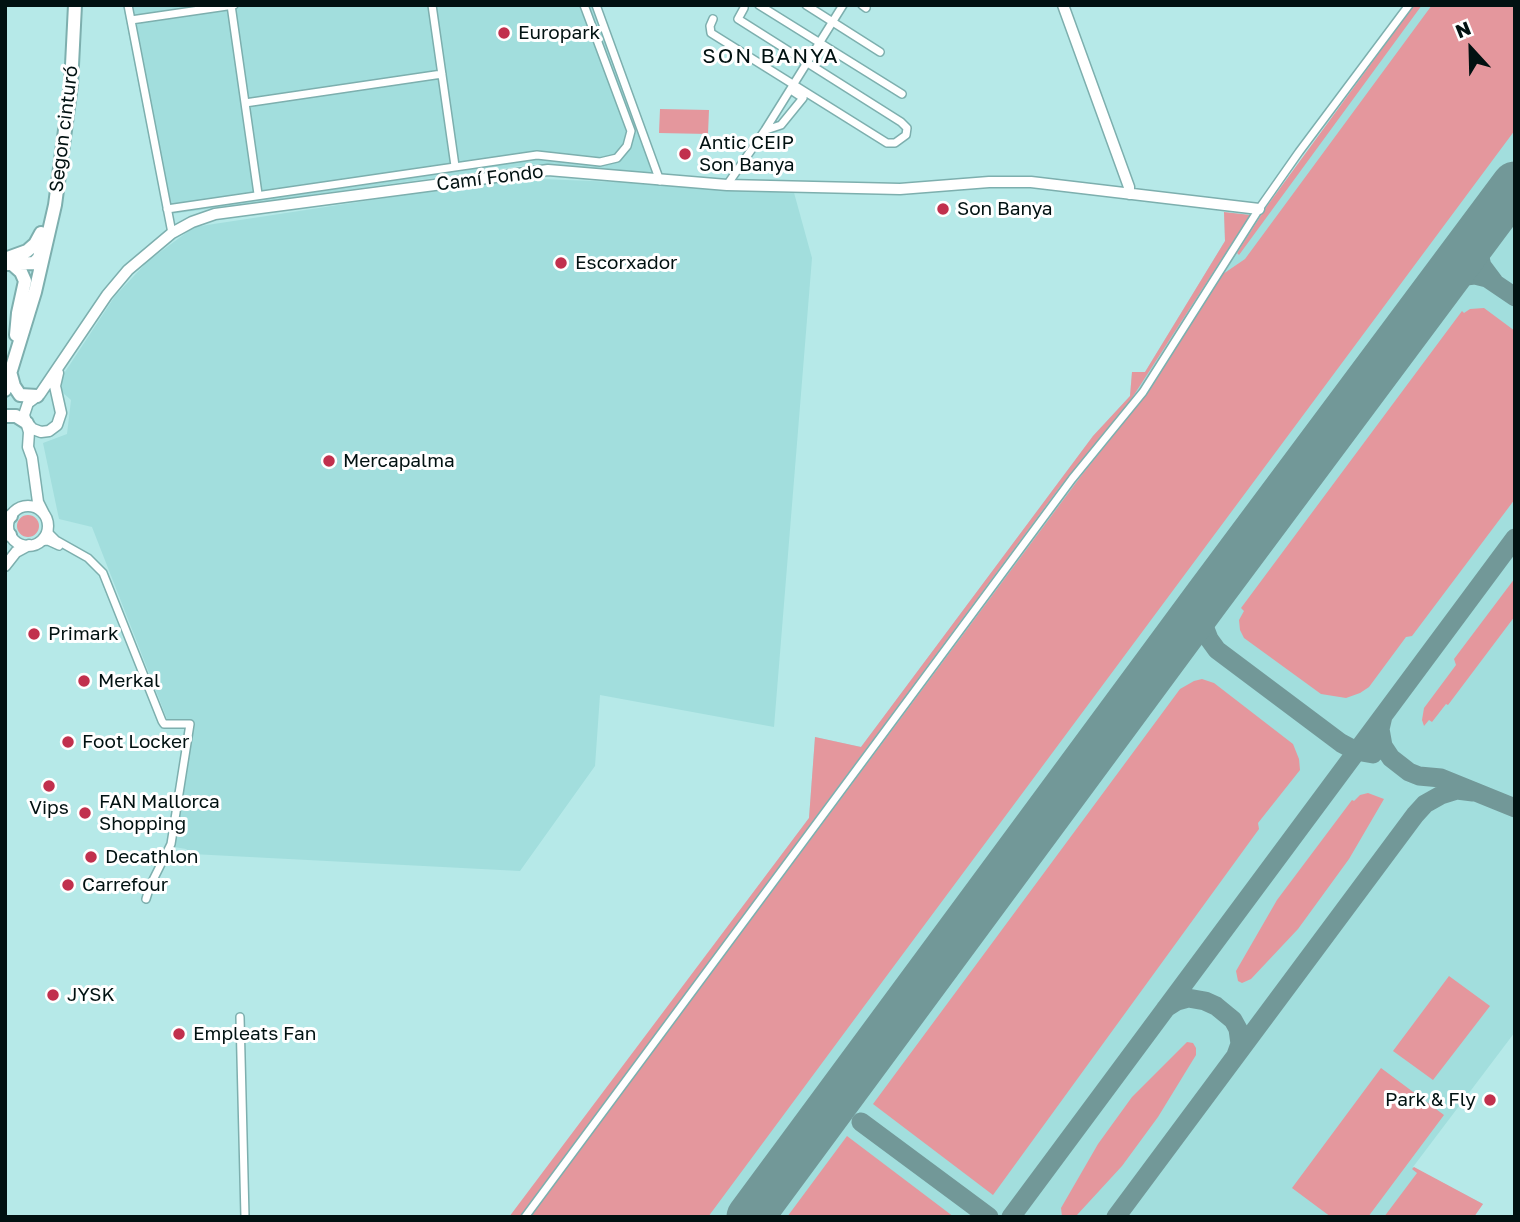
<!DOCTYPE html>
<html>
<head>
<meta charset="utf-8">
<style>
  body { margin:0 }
  #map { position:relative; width:1520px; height:1222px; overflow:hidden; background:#b6e9e8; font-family:"Golos Text",sans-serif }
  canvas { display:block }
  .frame { position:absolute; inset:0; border:7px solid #011111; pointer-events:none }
  .north { position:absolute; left:1436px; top:14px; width:70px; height:70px; -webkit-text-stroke:5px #fff; paint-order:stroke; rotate:338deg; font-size:19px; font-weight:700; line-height:28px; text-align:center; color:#011111 }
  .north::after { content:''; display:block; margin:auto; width:24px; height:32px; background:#011111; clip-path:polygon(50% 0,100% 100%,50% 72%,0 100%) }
</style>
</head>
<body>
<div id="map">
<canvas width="1520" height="1222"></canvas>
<div class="frame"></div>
<div class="north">N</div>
</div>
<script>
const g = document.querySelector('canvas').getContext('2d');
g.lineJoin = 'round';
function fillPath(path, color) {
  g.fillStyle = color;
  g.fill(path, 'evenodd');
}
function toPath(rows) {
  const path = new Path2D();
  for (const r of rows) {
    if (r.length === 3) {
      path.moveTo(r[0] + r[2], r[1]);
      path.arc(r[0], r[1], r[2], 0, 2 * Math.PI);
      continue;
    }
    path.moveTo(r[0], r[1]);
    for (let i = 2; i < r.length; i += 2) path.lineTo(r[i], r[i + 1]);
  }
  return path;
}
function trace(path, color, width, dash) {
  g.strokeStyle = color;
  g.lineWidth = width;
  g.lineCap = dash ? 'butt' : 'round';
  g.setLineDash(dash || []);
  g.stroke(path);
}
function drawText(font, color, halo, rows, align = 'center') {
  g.font = font + ' "Golos Text",sans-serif';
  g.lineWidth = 6;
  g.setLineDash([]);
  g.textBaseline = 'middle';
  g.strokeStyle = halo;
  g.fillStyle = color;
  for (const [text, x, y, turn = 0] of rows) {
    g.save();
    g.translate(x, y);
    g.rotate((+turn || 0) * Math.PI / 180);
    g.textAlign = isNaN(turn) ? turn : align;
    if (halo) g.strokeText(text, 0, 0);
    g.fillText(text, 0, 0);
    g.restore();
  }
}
fillPath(toPath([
  [123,5,593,5,655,176,535,164,164,215],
  [1417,5,1515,5,1515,1032,1413,1167,1483,1204,1473,1217,511,1217,809,818,815,737,861,747,1093,436,1130,396,1132,372,1145,372,1225,241,1224,212,1263,216],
  [516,178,793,189,812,258,774,727,600,695,595,766,520,871,192,854,186,849,174,847,193,721,167,719,92,527,59,519,43,443,67,434,71,400,62,392,61,378,115,296,148,261,194,227]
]), '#a2dedd');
fillPath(toPath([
  [1414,5,1422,5,1239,255,1237,253,1267,206],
  [1432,5,1515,5,1515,130,865,1005,708,1217,530,1217,1081,476,1149,391,1223,274,1245,259],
  [660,109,709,110,708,134,659,133],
  [1224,212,1250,215,1132,398,1059,488,520,1217,509,1217,809,818,815,737,861,747,1093,436,1130,396,1132,372,1145,372,1225,241],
  [1484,308,1515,331,1515,499,1412,636,1406,637,1369,687,1360,693,1346,698,1321,694,1244,638,1240,630,1239,620,1244,611,1241,608,1462,311,1464,313,1470,309],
  [28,526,11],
  [1515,578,1515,616,1448,705,1446,704,1432,722,1429,720,1424,726,1422,720,1424,708,1456,665,1454,659],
  [1202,679,1214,683,1293,744,1299,759,1300,770,1258,823,1259,829,993,1195,873,1104,1180,689,1194,681],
  [1368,793,1384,799,1349,859,1298,929,1251,979,1242,983,1238,981,1236,971,1277,900,1352,800,1354,801,1360,795],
  [1449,976,1490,1006,1433,1080,1393,1051],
  [1187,1042,1193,1043,1196,1048,1196,1055,1158,1117,1122,1166,1077,1215,1062,1217,1061,1208,1098,1144,1132,1097],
  [1381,1068,1444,1115,1368,1217,1331,1217,1292,1188],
  [847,1136,954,1217,787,1217],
  [1414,1167,1483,1204,1474,1217,1384,1217,1417,1173,1412,1169]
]), '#e4979d');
trace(toPath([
  [1485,226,1480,238,1479,254,1482,266,1494,282],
  [1438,289,1457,277,1475,275,1487,278,1515,297],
  [1207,598,1204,626,1209,639,1217,650,1341,743,1356,751,1373,754],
  [1383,716,1380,729,1383,746,1391,758,1409,772,1419,776,1441,778,1515,808],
  [1166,1008,1177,1001,1188,998,1205,1001,1216,1006,1233,1020,1238,1029,1240,1044,1236,1055],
  [861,1122,989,1217],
  [1011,1217,1515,538],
  [1116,1217,1415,815,1425,804,1441,795,1457,790,1473,792]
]), '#729898', 19);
trace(toPath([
  [750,1217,1207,598,1515,185]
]), '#729898', 47);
const street = toPath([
  [128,5,172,233],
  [231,5,258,194],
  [432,5,455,166],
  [596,5,660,181],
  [759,5,902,94],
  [806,5,880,52],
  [862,5,866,8],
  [713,19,710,26,711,33,887,143,895,143,906,135,907,128,901,122,738,19,744,8],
  [131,20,234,5],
  [245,103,442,74],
  [766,130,781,125,803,98,791,90],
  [727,185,765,130,843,5],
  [167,209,537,155,600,162,617,158,627,146,631,131,584,5],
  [48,526,49,533,56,540,88,558,103,573,162,721,164,724,190,724,171,844,150,886,146,899],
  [38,542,48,541,59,546],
  [240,1017,245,1217],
  [525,1217,1072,479,1143,392,1259,209,1299,152,1409,5]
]);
const secondary = toPath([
  [1063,5,1129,187,1129,194],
  [27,423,33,429,41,432,49,431,57,425,61,413,55,386,58,373],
  [28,526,20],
  [44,514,38,502,32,458,28,447,29,432,24,415,28,403,40,394,107,295,128,270,172,233,192,222,215,214,548,170,727,185,900,189,989,182,1031,182,1259,209],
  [5,566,16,552,29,545]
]);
const highway = toPath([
  [5,259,27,251,35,244,41,233],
  [5,264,34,263,39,258,41,249],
  [12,264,21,272,25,281,18,313,16,335],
  [11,375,14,386,20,395,37,396],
  [5,390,35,292,55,205,71,85,75,5],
  [5,416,16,416,27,423],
  [5,521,11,516],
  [5,531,10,535]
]);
trace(street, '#7dafae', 10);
trace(secondary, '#7dafae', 13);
trace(highway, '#7dafae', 16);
trace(street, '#fff', 7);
trace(secondary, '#fff', 10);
trace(highway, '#fff', 12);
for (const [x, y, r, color] of [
  [504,33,7,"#c1304d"],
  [685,154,7,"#c1304d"],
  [943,209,7,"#c1304d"],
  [561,263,7,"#c1304d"],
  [329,461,7,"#c1304d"],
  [34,634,7,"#c1304d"],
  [84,681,7,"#c1304d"],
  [68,742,7,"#c1304d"],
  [49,786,7,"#c1304d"],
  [85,813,7,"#c1304d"],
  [91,857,7,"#c1304d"],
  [68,885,7,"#c1304d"],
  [53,995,7,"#c1304d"],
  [179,1034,7,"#c1304d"],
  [1490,1100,7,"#c1304d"]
]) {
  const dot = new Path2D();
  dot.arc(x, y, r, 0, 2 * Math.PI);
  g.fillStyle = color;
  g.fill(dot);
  trace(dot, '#fff', 2.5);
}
drawText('19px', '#011111', '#fff', [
  ["Europark",518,33],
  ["Antic CEIP",699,143],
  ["Son Banya",699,165],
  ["Son Banya",957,209],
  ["Escorxador",575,263],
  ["Mercapalma",343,461],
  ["Primark",48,634],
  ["Merkal",98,681],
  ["Foot Locker",82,742],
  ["FAN Mallorca",99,802],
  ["Shopping",99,824],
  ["Vips",49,808,"center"],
  ["Decathlon",105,857],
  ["Carrefour",82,885],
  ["JYSK",67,995],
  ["Empleats Fan",193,1034],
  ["Park & Fly",1476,1100,"right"]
], 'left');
drawText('19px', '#011111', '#fff', [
  ["Segon cinturó",64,129,-83],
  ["Camí Fondo",490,178,-7]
]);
g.letterSpacing = '2px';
drawText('21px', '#011111', '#fff', [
  ["SON BANYA",771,56]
]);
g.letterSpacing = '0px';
</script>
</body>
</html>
